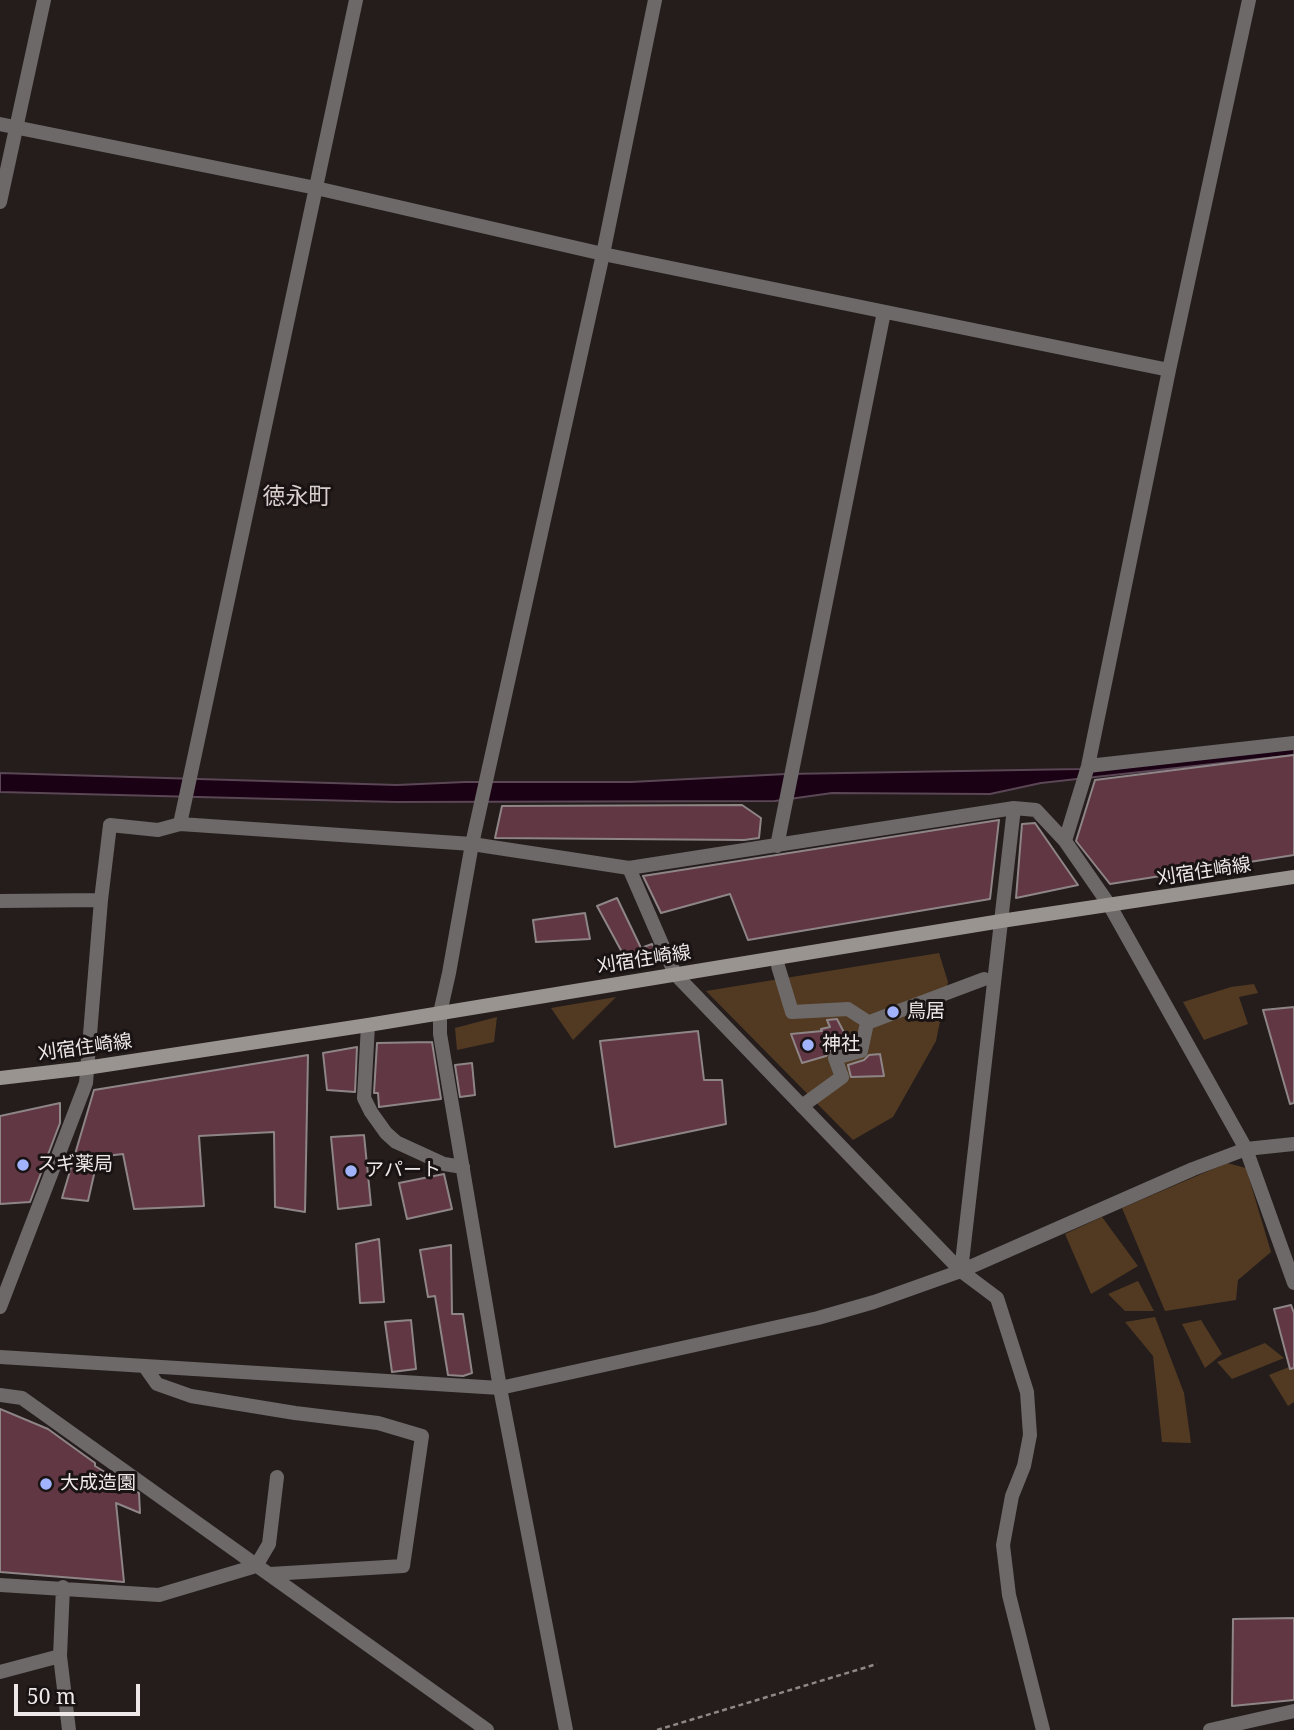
<!DOCTYPE html>
<html>
<head>
<meta charset="utf-8">
<style>
  body { margin:0 }
  #map { position:relative; width:1294px; height:1730px; overflow:hidden; background:#241d1c; font-family:"Noto Serif",serif }
  canvas { display:block }
  .scale { position:absolute; left:14px; top:1684px; width:126px; height:32px; box-sizing:border-box; border:4px solid #eee8e8; border-top:0; padding-left:9px; font-size:21px; line-height:24px; white-space:nowrap; color:#eee8e8; -webkit-text-stroke:5px #1a1313; paint-order:stroke }
</style>
</head>
<body>
<div id="map">
<canvas width="1294" height="1730"></canvas>
<div class="scale">50 m</div>
</div>
<script>
const g = document.querySelector('canvas').getContext('2d');
g.lineJoin = 'round';
function fillPath(path, color) {
  g.fillStyle = color;
  g.fill(path, 'evenodd');
}
function toPath(rows) {
  const path = new Path2D();
  for (const r of rows) {
    path.moveTo(r[0], r[1]);
    for (let i = 2; i < r.length; i += 2) path.lineTo(r[i], r[i + 1]);
  }
  return path;
}
function trace(path, color, width, dash) {
  g.strokeStyle = color;
  g.lineWidth = width;
  g.lineCap = dash ? 'butt' : 'round';
  g.setLineDash(dash || []);
  g.stroke(path);
}
function drawText(font, color, halo, rows, align = 'center') {
  g.font = font + ' "Noto Serif","Noto Sans JP",serif';
  g.lineWidth = 6;
  g.setLineDash([]);
  g.textBaseline = 'middle';
  g.strokeStyle = halo;
  g.fillStyle = color;
  for (const [text, x, y, turn = 0] of rows) {
    g.save();
    g.translate(x, y);
    g.rotate((+turn || 0) * Math.PI / 180);
    g.textAlign = isNaN(turn) ? turn : align;
    if (halo) g.strokeText(text, 0, 0);
    g.fillText(text, 0, 0);
    g.restore();
  }
}
fillPath(toPath([
  [939,953,948,982,936,1041,893,1117,853,1140,706,991],
  [1254,984,1258,993,1239,997,1248,1024,1204,1040,1183,1002,1231,987],
  [616,997,573,1040,551,1008],
  [497,1017,494,1042,457,1050,455,1028],
  [1227,1163,1246,1168,1271,1252,1238,1280,1236,1300,1165,1311,1122,1208],
  [1102,1217,1138,1266,1091,1294,1065,1234],
  [1138,1281,1154,1311,1125,1311,1108,1294],
  [1155,1317,1184,1393,1191,1443,1162,1442,1153,1356,1125,1322],
  [1201,1320,1222,1354,1205,1368,1182,1324],
  [1265,1343,1284,1358,1232,1379,1217,1362],
  [1294,1365,1294,1402,1288,1406,1269,1375]
]), '#523a22');
const water = toPath([
  [1294,745,1294,755,1041,783,990,794,832,793,775,801,396,802,0,792,0,773,397,785,465,782,631,782,786,774,1080,769,1294,745]
]);
fillPath(water, '#1a0114');
trace(water, '#5a4654', 2);
const building = toPath([
  [1294,755,1294,855,1110,884,1076,841,1095,780,1294,755],
  [742,805,761,818,759,838,744,840,495,838,502,806,742,805],
  [999,820,990,899,748,940,730,894,661,913,643,876,999,820],
  [1035,823,1078,885,1016,898,1022,824,1035,823],
  [617,898,641,948,652,944,658,959,629,965,597,906,617,898],
  [585,913,590,939,536,942,533,920,585,913],
  [1294,1007,1294,1103,1290,1104,1263,1010,1294,1007],
  [837,1019,850,1044,832,1049,826,1056,802,1063,791,1034,822,1031,821,1029,830,1027,827,1020,837,1019],
  [698,1031,704,1080,722,1080,726,1124,615,1147,600,1041,698,1031],
  [432,1042,441,1099,379,1107,378,1093,374,1093,377,1043,432,1042],
  [357,1047,355,1092,327,1090,323,1053,357,1047],
  [880,1054,884,1076,851,1077,848,1065,864,1060,869,1055,880,1054],
  [308,1055,305,1212,275,1207,274,1132,199,1136,204,1206,134,1209,123,1154,98,1157,88,1201,62,1198,94,1090,308,1055],
  [472,1063,475,1095,460,1097,455,1065,472,1063],
  [60,1103,60,1123,30,1202,0,1204,0,1116,60,1103],
  [364,1135,371,1205,338,1209,331,1137,364,1135],
  [444,1174,452,1209,407,1219,399,1183,444,1174],
  [379,1239,384,1302,360,1303,356,1244,379,1239],
  [451,1245,452,1314,463,1314,472,1373,463,1376,448,1375,435,1296,428,1297,420,1250,451,1245],
  [1291,1305,1294,1313,1294,1368,1290,1369,1274,1309,1291,1305],
  [411,1320,416,1369,392,1372,385,1322,411,1320],
  [0,1409,48,1429,95,1463,95,1466,139,1493,140,1513,116,1503,124,1582,0,1572,0,1409],
  [1294,1618,1294,1700,1232,1706,1233,1619,1294,1618]
]);
fillPath(building, '#613744');
trace(building, '#8e8587', 2);
trace(toPath([
  [657,1730,877,1664]
]), '#8e8887', 2.5, [5, 3.5]);
trace(toPath([
  [778,966,792,1012,848,1009,868,1022],
  [802,1106,842,1077,835,1058,861,1051,867,1023,984,979]
]), '#6d6968', 14);
trace(toPath([
  [0,124,316,188,603,254,1169,370],
  [0,202,44,0],
  [1088,766,1294,743],
  [180,824,356,0],
  [1065,841,1088,766,1169,370,1249,0],
  [777,846,884,312],
  [629,868,675,974,961,1271,997,1298,1027,1392,1030,1435,1024,1466,1012,1496,1003,1545,1009,1595,1043,1730],
  [0,901,101,900],
  [368,1025,364,1098,371,1112,386,1133,396,1142,444,1164,463,1167],
  [961,1271,1014,808],
  [0,1307,86,1083,101,900,110,825,158,830,180,824,472,844,629,868,1014,808,1036,810,1065,841,1110,906],
  [0,1357,500,1388,818,1318,874,1302,961,1271,1193,1169,1246,1149,1294,1144],
  [145,1367,157,1384,191,1396,295,1413,378,1423,422,1436,403,1566,270,1574],
  [0,1395,22,1398,487,1730],
  [0,1585,159,1595,256,1566,269,1544,277,1477],
  [60,1656,63,1587],
  [0,1672,60,1656,69,1730],
  [1210,1730,1294,1711]
]), '#6d6968', 14);
trace(toPath([
  [1110,906,1246,1149,1294,1283],
  [566,1730,500,1388,440,1034,440,1013,449,973,472,844,603,254,655,0]
]), '#6d6968', 14);
trace(toPath([
  [0,1078,86,1068,368,1025,1001,921,1294,877]
]), '#9a9491', 14);
for (const [x, y, r, color] of [
  [893,1012,7,"#a1b3fd"],
  [808,1045,7,"#a1b3fd"],
  [23,1165,7,"#a1b3fd"],
  [351,1171,7,"#a1b3fd"],
  [46,1484,7,"#a1b3fd"]
]) {
  const dot = new Path2D();
  dot.arc(x, y, r, 0, 2 * Math.PI);
  g.fillStyle = color;
  g.fill(dot);
  trace(dot, '#1a1313', 2.5);
}
drawText('19px', '#eee8e8', '#1a1313', [
  ["刈宿住崎線",1204,872,-9],
  ["刈宿住崎線",644,960,-9],
  ["刈宿住崎線",85,1048,-8]
]);
drawText('19px', '#eee8e8', '#1a1313', [
  ["鳥居",907,1012],
  ["神社",822,1045],
  ["スギ薬局",37,1165],
  ["アパート",365,1171],
  ["大成造園",60,1484]
], 'left');
drawText('23px', '#d9cece', '#1a1313', [
  ["徳永町",297,497]
]);
</script>
</body>
</html>
